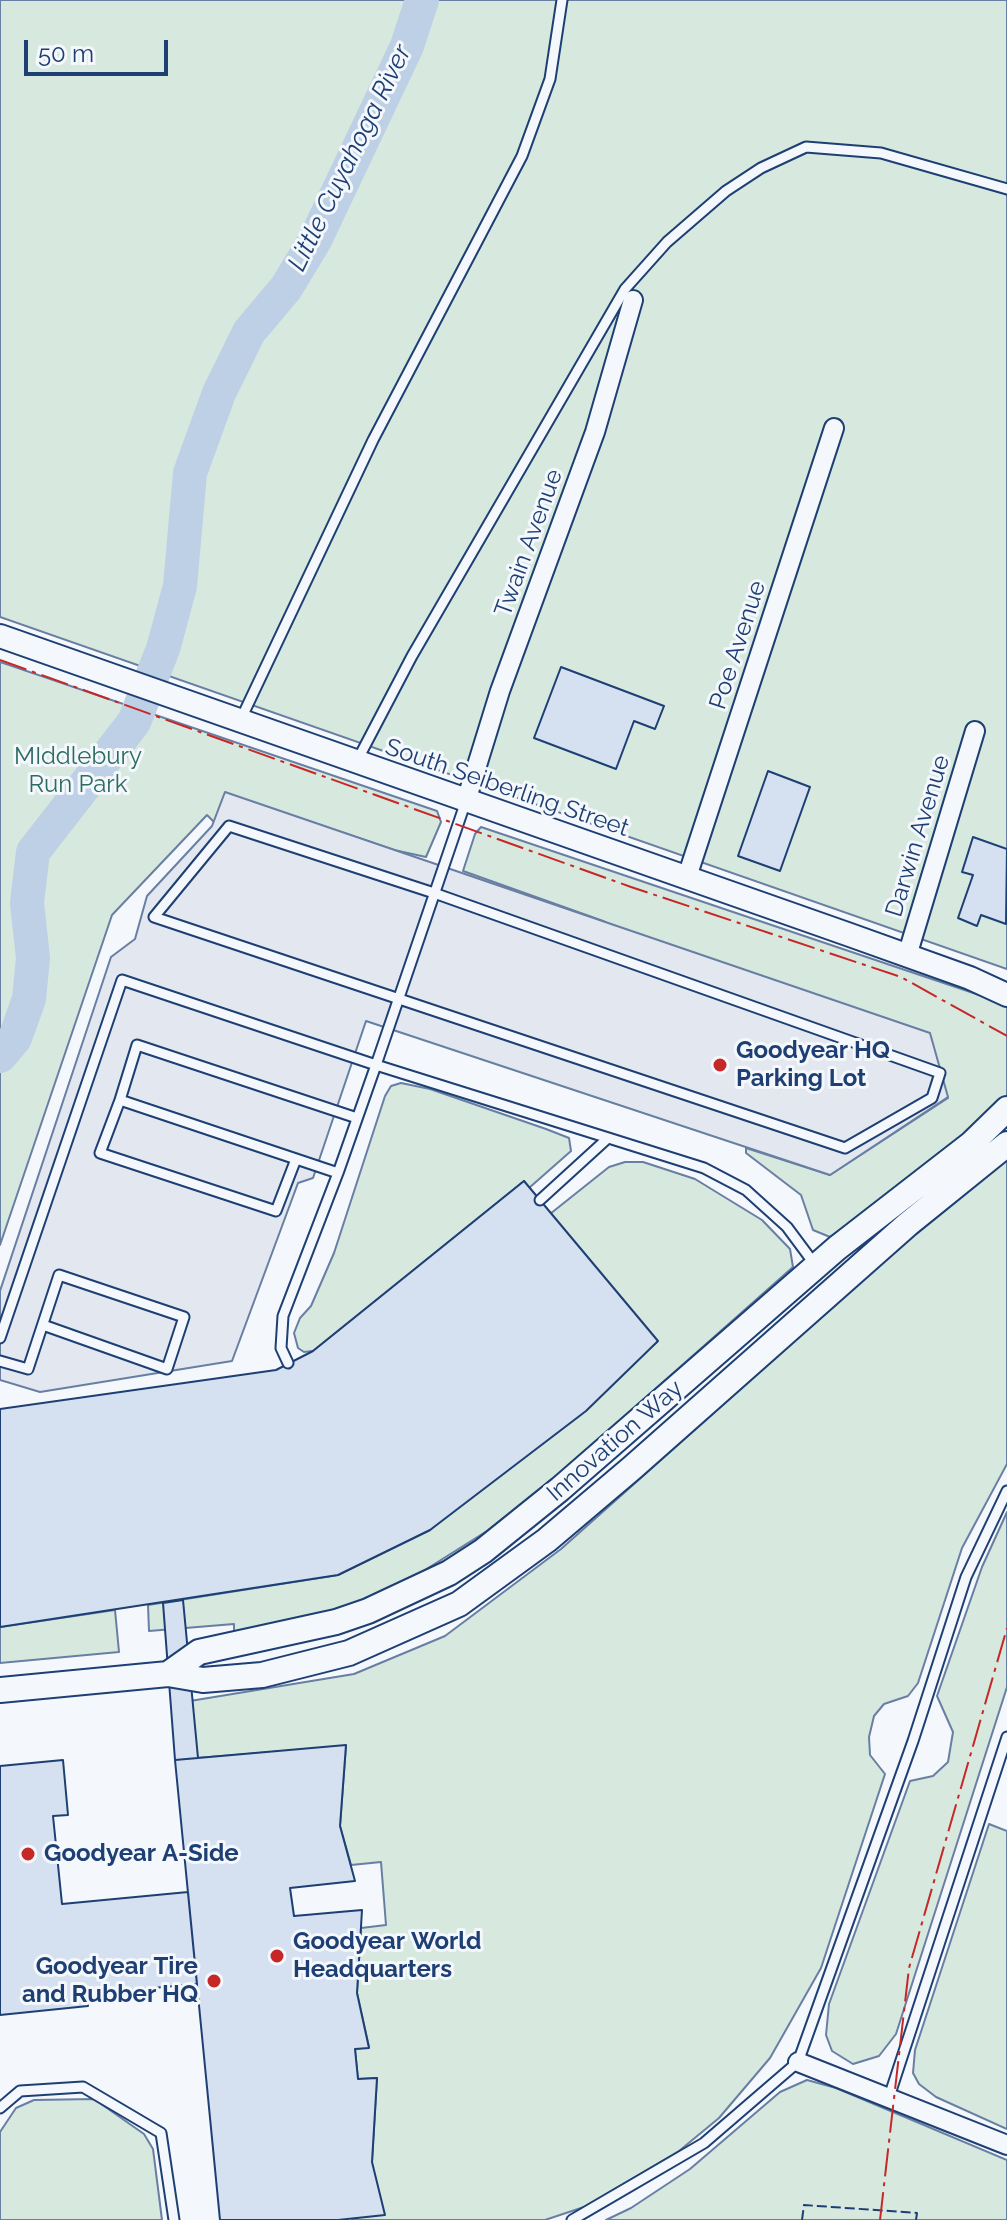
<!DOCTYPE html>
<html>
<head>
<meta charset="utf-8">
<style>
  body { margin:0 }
  #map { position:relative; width:1007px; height:2220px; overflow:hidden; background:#f4f7fb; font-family:Raleway,sans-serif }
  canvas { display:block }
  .scale { position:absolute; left:24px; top:40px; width:144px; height:36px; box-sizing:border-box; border:4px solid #1d3f73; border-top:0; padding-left:10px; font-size:24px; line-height:28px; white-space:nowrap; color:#1d3f73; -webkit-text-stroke:6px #f4f7fb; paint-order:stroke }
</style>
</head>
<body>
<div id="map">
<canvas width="1007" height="2220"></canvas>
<div class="scale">50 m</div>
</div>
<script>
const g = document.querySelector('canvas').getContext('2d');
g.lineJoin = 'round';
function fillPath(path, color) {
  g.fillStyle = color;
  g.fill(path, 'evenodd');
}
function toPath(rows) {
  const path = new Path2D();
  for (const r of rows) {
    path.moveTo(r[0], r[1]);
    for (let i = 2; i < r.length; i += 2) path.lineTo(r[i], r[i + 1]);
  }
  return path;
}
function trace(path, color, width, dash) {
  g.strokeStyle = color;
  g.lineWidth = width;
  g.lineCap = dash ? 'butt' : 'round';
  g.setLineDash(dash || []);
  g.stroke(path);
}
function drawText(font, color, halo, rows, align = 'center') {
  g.font = font + ' Raleway,sans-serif';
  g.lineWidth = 6;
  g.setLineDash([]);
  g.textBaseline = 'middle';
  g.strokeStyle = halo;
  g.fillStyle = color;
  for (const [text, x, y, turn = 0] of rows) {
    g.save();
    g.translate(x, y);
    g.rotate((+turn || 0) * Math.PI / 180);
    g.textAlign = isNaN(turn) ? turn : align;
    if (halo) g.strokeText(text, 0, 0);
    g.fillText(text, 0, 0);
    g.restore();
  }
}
const green = toPath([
  [0,0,1007,0,1007,969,0,617,0,0],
  [0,662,437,811,441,822,426,857,394,850,225,793,214,822,207,815,112,915,0,1245,0,662],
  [481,827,997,1001,1007,1006,1007,1095,993,1118,830,1237,813,1230,801,1195,746,1153,746,1148,830,1175,948,1098,603,921,463,871,475,834,481,827],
  [401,1083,430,1089,546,1129,569,1138,571,1151,529,1188,524,1181,313,1351,304,1352,298,1348,294,1333,300,1318,311,1306,334,1253,385,1096,391,1086,401,1083],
  [1007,1152,1007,1464,962,1548,918,1683,908,1696,884,1704,874,1716,869,1737,870,1755,885,1774,821,1968,770,2058,719,2118,679,2151,584,2207,545,2220,352,2220,372,2162,377,2078,358,2079,355,2049,369,2047,357,1993,361,1928,386,1925,381,1862,351,1865,340,1826,346,1746,197,1758,190,1701,354,1674,445,1636,561,1549,1007,1152],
  [625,1162,643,1162,695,1179,762,1220,790,1249,793,1267,557,1476,487,1531,417,1575,342,1609,234,1636,234,1624,149,1631,148,1605,338,1575,430,1530,657,1342,550,1214,609,1167,625,1162],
  [1007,1512,1007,1687,896,2034,879,2056,853,2064,832,2051,826,2035,829,2004,910,1781,933,1776,948,1762,953,1732,937,1696,982,1567,1007,1512],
  [115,1610,119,1652,0,1663,0,1627,115,1610],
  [989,1824,1007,1831,1007,2129,936,2097,919,2084,913,2073,915,2050,989,1824],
  [807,2080,836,2088,1007,2160,1007,2220,606,2220,631,2208,690,2169,780,2092,807,2080],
  [94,2099,144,2134,153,2149,162,2220,0,2220,0,2132,16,2108,34,2100,94,2099]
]);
fillPath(green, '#d7e8df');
trace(green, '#687fa3', 2);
const parking = toPath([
  [225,792,930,1033,948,1097,830,1175,366,1021,313,1178,298,1183,232,1361,40,1392,0,1380,0,1291,111,957,135,939,147,896,212,826,225,792]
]);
fillPath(parking, '#e3e8f0');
trace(parking, '#687fa3', 2);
trace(toPath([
  [0,1056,15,1038,29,999,33,958,27,903,33,852,134,722,163,649,180,586,190,473,219,393,249,332,286,288,315,240,407,46,422,0]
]), '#bed0e5', 34);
const building = toPath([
  [561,667,664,706,655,729,634,721,616,769,534,738,561,667],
  [768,771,810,787,780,871,738,856,768,771],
  [973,837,1007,849,1006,924,981,915,977,926,958,918,973,875,962,872,973,837],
  [524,1181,658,1341,586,1411,430,1530,338,1575,0,1627,0,1409,276,1370,313,1351,524,1181],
  [183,1600,198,1758,175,1760,163,1603,183,1600],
  [346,1745,340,1826,355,1881,290,1888,294,1916,362,1910,357,1993,369,2048,355,2049,358,2079,377,2078,372,2162,385,2215,338,2220,220,2220,175,1760,346,1745],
  [63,1760,68,1815,53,1816,62,1904,188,1892,197,1984,86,1994,88,2006,0,2015,0,1766,63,1760]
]);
fillPath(building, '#d5e0f0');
trace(building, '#1d3f73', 2);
const service = toPath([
  [240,721,373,440,522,156,550,79,562,0],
  [358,759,412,656,625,289,667,242,726,191,761,168,806,147,881,153,1007,189],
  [466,801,376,1065,704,1168,746,1190,787,1227,816,1266],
  [229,826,434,893,940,1073,932,1098,845,1148,154,917,229,826],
  [120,1100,100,1153,276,1211,296,1159],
  [540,1200,608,1138],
  [0,1338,122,980,376,1065,338,1173,120,1100,137,1045,357,1118],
  [0,1361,28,1369,59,1275,184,1317,167,1369,43,1325],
  [288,1363,281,1348,283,1316,338,1173],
  [889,2097,1007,1737],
  [0,2108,20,2091,83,2087,161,2133,174,2220],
  [572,2220,704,2143,798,2062,913,1741,966,1577,1007,1491]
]);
const minor = toPath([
  [466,801,500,691,595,432,633,300],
  [687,877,834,428],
  [907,956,975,731],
  [798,2062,1007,2145]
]);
const tertiary = toPath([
  [0,636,850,935,970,978,1007,995]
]);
const secondary = toPath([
  [168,1674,199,1652,336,1622,368,1611,449,1573,483,1551,560,1489,837,1248,971,1144,1007,1109],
  [0,1690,168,1674,203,1680,262,1675,349,1653,459,1604,547,1540,632,1468,908,1224,1007,1144]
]);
trace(service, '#1d3f73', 13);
trace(minor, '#1d3f73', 22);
trace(tertiary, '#1d3f73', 26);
trace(secondary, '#1d3f73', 28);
trace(service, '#f4f7fb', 9);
trace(minor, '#f4f7fb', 18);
trace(tertiary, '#f4f7fb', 22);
trace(secondary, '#f4f7fb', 24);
trace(toPath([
  [802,2220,804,2205,917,2213,916,2220]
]), '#1d3f73', 2, [10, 4]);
trace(toPath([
  [0,660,631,887,901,977,1007,1036],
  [880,2220,909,1968,1007,1628]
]), '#c62828', 2, [28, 6, 4, 6]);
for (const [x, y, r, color] of [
  [720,1065,8,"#c62828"],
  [28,1854,8,"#c62828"],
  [277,1956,8,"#c62828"],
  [214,1981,8,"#c62828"]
]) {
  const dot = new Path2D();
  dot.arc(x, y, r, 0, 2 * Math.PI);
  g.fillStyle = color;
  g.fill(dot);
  trace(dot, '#f4f7fb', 3);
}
drawText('24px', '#1d3f73', '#f4f7fb', [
  ["Twain Avenue",529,543,-70],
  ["Poe Avenue",738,645,-72],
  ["South Seiberling Street",507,788,19],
  ["Darwin Avenue",918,836,-73],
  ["Innovation Way",615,1441,-41]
]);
drawText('24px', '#2c6c60', '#f4f7fb', [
  ["MIddlebury",78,757],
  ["Run Park",78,785]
]);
drawText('bold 24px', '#1d3f73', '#f4f7fb', [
  ["Goodyear HQ",736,1051],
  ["Parking Lot",736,1079],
  ["Goodyear A-Side",44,1854],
  ["Goodyear World",293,1942],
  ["Headquarters",293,1970],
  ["Goodyear Tire",198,1967,"right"],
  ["and Rubber HQ",198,1995,"right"]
], 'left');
drawText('italic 26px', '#1d3f73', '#f4f7fb', [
  ["Little Cuyahoga River",350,158,-64]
]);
</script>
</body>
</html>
